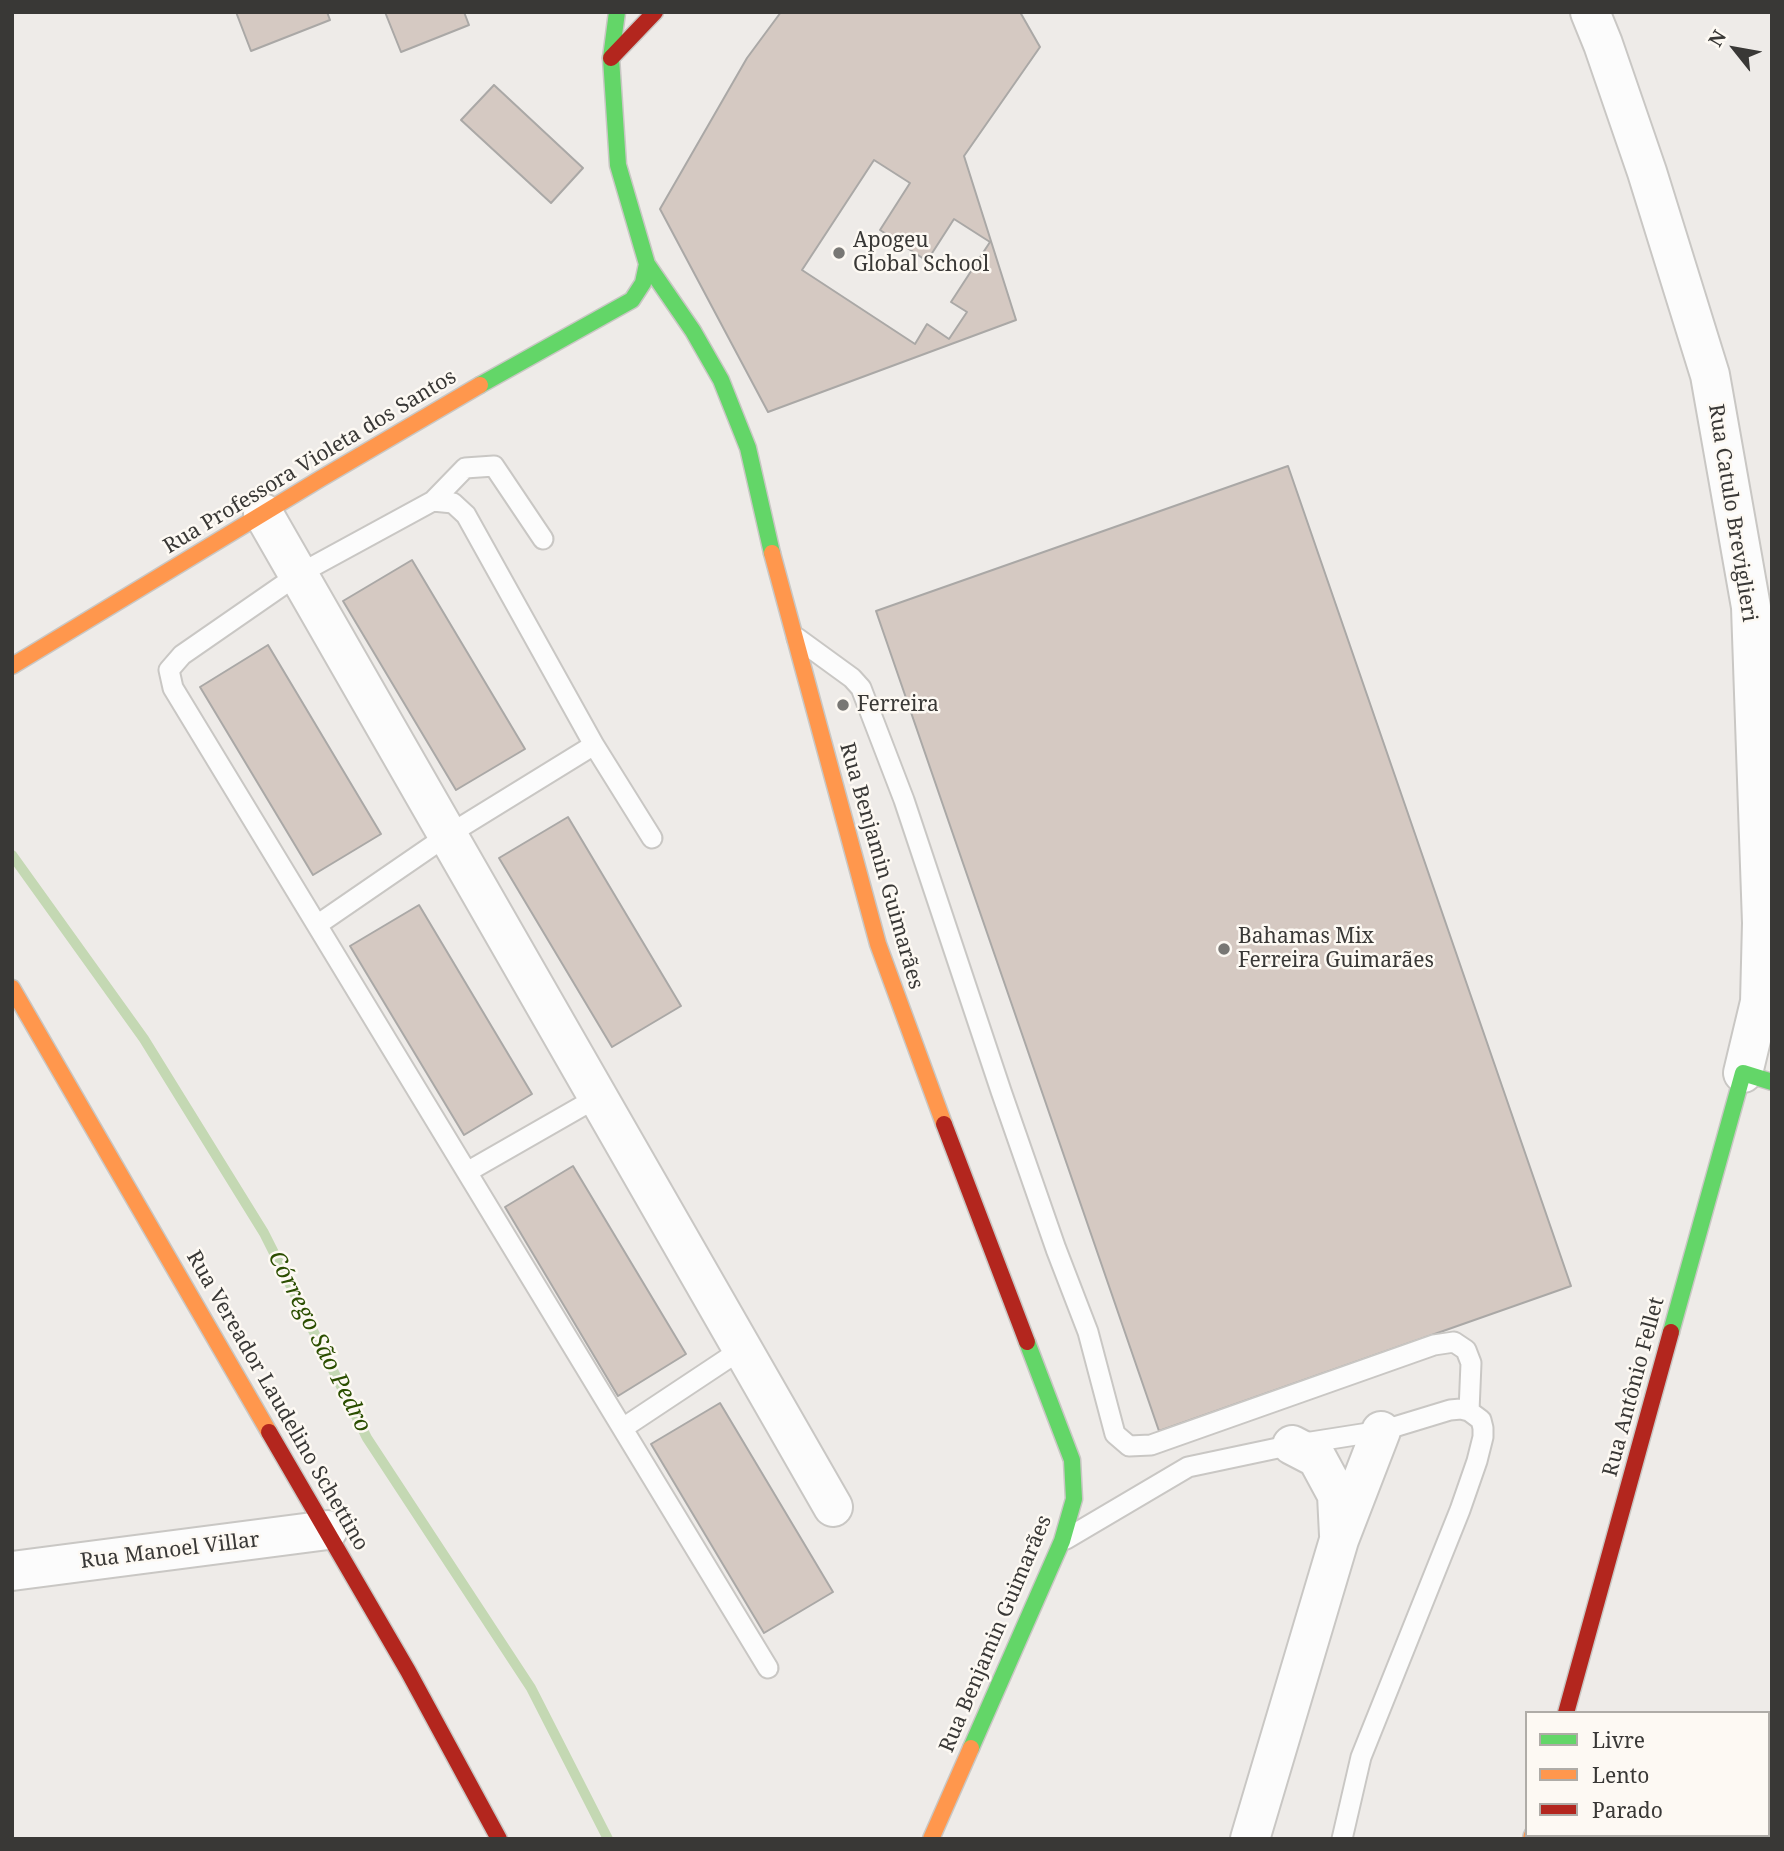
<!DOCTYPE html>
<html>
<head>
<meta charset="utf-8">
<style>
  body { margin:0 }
  #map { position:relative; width:1784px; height:1851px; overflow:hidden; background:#eeebe8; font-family:"Noto Serif",serif }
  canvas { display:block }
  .frame { position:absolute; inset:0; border:14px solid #393836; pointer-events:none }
  .legend { position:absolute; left:1525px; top:1711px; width:245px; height:126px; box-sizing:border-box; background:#fdf9f3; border:2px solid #afaca7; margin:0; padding:9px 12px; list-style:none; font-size:21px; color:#393836 }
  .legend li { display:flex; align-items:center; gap:14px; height:35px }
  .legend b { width:35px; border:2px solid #afaca7 }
  .north { position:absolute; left:1700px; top:14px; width:70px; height:70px; -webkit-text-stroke:5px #fdf9f3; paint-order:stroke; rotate:301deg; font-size:19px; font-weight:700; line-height:28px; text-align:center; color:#393836 }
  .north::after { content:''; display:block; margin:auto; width:24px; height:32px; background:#393836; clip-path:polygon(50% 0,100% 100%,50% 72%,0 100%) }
</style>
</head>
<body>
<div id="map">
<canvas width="1784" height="1851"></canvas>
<div class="frame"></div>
<ul class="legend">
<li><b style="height:9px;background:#63d668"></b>Livre</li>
<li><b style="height:9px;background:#ff974d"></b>Lento</li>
<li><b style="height:9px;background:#b3261e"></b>Parado</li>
</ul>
<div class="north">N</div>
</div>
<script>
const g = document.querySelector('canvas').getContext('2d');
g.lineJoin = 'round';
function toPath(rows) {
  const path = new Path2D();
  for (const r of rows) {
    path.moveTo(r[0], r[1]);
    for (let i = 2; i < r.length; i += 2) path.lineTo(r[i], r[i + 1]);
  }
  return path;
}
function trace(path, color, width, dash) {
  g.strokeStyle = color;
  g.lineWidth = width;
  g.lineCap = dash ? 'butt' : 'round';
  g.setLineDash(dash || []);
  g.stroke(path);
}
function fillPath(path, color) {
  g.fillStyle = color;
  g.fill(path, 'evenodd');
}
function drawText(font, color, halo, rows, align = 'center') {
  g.font = font + ' "Noto Serif",serif';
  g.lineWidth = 5;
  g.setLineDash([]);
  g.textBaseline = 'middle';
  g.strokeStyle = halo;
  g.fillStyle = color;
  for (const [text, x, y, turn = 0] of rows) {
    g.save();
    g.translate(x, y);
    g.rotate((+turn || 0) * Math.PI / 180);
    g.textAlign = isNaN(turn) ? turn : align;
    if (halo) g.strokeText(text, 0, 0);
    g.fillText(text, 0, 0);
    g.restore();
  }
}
trace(toPath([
  [12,855,144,1039,264,1233,367,1438,531,1688,608,1839]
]), '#c4d8b3', 10);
const building = toPath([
  [236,12,327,12,330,20,251,51,236,12],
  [385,12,464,12,469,25,401,52,385,12],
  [781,12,1020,12,1040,47,964,156,1016,320,768,412,660,209,747,58,781,12],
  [494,85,583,168,551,203,461,120,494,85],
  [874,160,910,183,880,230,927,261,954,219,990,242,951,302,967,312,949,339,927,324,915,344,802,270,874,160],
  [1288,466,1571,1286,1159,1431,876,611,1288,466],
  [412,560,525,749,456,790,343,601,412,560],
  [268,645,381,834,313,875,200,687,268,645],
  [568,817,681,1006,612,1047,499,858,568,817],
  [419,905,532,1094,464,1135,350,946,419,905],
  [573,1166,686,1354,618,1396,505,1207,573,1166],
  [720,1403,833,1592,764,1633,651,1444,720,1403]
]);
fillPath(building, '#d5c9c2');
trace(building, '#aaa8a6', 2);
const lane = toPath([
  [433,501,465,468,494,466,543,539],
  [797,638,852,678,861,688,904,800,1001,1091,1056,1249,1088,1332,1115,1434,1129,1446,1151,1445,1434,1345,1454,1342,1466,1350,1471,1363,1469,1411],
  [652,838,594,745,466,515,453,503,433,501,299,574,182,655,169,670,173,688,768,1668],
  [317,925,448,835,594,745],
  [467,1172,598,1097],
  [623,1428,742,1349],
  [1066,1539,1188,1467,1292,1445,1381,1431,1450,1410,1461,1409,1469,1411,1481,1420,1483,1428,1483,1437,1477,1461,1460,1510,1361,1757,1342,1839]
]);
const street = toPath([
  [1590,12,1603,44,1647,172,1710,375,1751,607,1762,923,1760,1002,1743,1073],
  [263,513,833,1507],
  [1292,1445,1317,1458,1337,1495,1339,1535],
  [12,1571,328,1530],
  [1250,1839,1339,1540,1381,1431]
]);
const fast = toPath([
  [617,12,611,58,618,165,647,264,693,331,721,380,748,448,772,553],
  [480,385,632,300,643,283,647,264],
  [1671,1332,1743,1073,1772,1082],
  [971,1748,1062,1541,1074,1499,1072,1460,1027,1342]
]);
const slow = toPath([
  [772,553,878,944,944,1124],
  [12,666,320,479,480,385],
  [12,988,269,1432],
  [931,1839,971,1748],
  [1531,1839,1532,1835]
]);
const jam = toPath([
  [611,58,655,12],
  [944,1124,1027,1342],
  [269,1432,408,1671,499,1839],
  [1566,1713,1671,1332]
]);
trace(lane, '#c9c7c4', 23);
trace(street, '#c9c7c4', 42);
trace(fast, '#c9c7c4', 19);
trace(slow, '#c9c7c4', 19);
trace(jam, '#c9c7c4', 19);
trace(lane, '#fcfcfc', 19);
trace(street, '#fcfcfc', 38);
trace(fast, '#63d668', 16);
trace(slow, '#ff974d', 16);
trace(jam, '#b3261e', 16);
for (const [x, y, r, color] of [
  [839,253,7,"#787774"],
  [843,705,7,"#787774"],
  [1224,949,7,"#787774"]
]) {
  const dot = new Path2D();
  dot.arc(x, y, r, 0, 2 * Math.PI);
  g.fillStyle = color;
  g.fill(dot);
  trace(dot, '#fdf9f3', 2.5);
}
drawText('21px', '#393836', '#fdf9f3', [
  ["Apogeu",853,241],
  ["Global School",853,265],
  ["Ferreira",857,705],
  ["Bahamas Mix",1238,937],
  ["Ferreira Guimarães",1238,961]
], 'left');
drawText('21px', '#393836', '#fdf9f3', [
  ["Rua Professora Violeta dos Santos",310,462,-31],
  ["Rua Catulo Breviglieri",1732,513,81],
  ["Rua Benjamin Guimarães",881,866,74],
  ["Rua Antônio Fellet",1634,1387,-75],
  ["Rua Vereador Laudelino Schettino",277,1401,60],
  ["Rua Manoel Villar",170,1551,-7],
  ["Rua Benjamin Guimarães",996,1634,-67]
]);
drawText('italic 23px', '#2b4e00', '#fdf9f3', [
  ["Córrego São Pedro",319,1342,63]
]);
</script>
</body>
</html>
